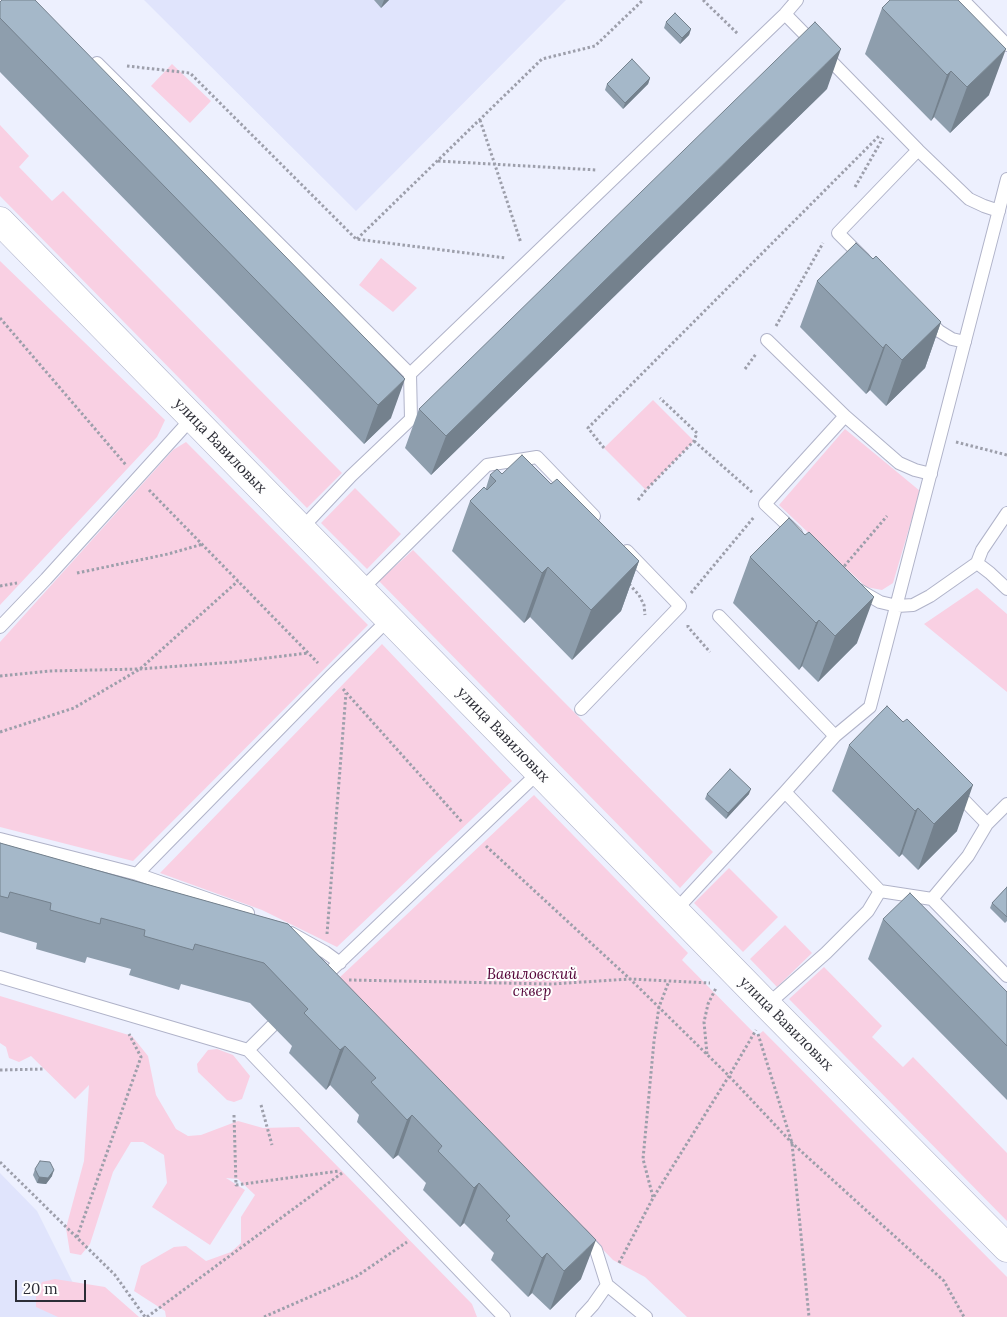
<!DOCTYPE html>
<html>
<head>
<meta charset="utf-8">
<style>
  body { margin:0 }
  #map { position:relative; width:1007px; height:1317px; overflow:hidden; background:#edf0fe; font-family:Lora,serif }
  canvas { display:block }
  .scale { position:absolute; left:15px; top:1280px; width:71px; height:22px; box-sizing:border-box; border:2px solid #2c2d36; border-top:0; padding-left:6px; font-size:15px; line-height:18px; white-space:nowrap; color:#2c2d36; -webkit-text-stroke:4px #fefefe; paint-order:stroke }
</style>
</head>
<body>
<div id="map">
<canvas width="1007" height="1317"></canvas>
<div class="scale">20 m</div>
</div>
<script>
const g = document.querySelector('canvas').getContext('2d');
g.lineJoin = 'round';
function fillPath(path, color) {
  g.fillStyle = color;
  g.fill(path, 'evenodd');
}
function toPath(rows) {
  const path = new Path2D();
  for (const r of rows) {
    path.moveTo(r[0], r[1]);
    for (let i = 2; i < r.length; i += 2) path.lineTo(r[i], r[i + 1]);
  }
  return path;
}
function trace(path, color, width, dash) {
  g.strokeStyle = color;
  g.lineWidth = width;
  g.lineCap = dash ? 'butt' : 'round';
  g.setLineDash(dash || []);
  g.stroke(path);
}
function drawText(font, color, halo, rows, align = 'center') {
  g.font = font + ' Lora,serif';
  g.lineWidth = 4;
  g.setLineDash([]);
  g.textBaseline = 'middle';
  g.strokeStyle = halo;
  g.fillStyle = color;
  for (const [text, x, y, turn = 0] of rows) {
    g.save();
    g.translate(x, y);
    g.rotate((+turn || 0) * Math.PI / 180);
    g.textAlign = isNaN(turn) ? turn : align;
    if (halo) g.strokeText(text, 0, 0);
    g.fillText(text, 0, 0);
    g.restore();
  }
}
fillPath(toPath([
  [144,0,566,0,356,211],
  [0,1173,37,1211,90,1317,0,1317]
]), '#e0e4fc');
fillPath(toPath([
  [172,64,211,101,190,123,151,86],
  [0,125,29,156,19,167,52,201,63,191,342,473,307,508,0,196],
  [381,258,417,288,393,312,359,285],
  [0,261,165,420,157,437,0,605],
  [653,400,694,441,646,490,604,448],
  [845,429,920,491,893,583,882,590,866,587,779,505],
  [186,442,368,625,133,861,0,827,0,642,173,450],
  [355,488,401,534,367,569,321,523],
  [413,550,713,852,680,888,379,581],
  [977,588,1007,614,1007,692,924,624],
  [382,644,512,781,337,947,262,910,160,873],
  [534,795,688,953,682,960,757,1036,763,1031,1007,1277,1007,1317,687,1317,645,1277,613,1260,339,978],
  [729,868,778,917,743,952,694,903],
  [785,925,812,953,777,987,750,959],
  [824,967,882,1026,872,1037,903,1067,913,1057,1007,1153,1007,1221,789,999],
  [0,996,132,1036,148,1056,156,1095,176,1129,188,1136,201,1135,238,1121,263,1128,299,1127,472,1304,477,1317,166,1317,165,1311,134,1291,141,1266,174,1247,186,1246,206,1261,231,1252,241,1243,241,1217,255,1195,238,1179,226,1178,245,1190,210,1245,152,1207,167,1183,164,1155,143,1142,131,1142,113,1172,90,1244,81,1255,70,1253,66,1228,84,1161,89,1085,75,1099,31,1056,19,1062,9,1058,6,1047,0,1043],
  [217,1049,233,1055,250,1076,242,1099,234,1102,227,1100,198,1072,197,1064,208,1050],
  [55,1279,105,1287,139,1317,58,1317,36,1307,36,1294,42,1282]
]), '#f9d0e3');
const service = toPath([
  [963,0,1007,45],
  [785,14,918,150,969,199,984,206,999,211],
  [97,63,410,374,785,14,797,0],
  [864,259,838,233,918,150],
  [927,319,939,331,952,339,965,342],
  [767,340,845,416],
  [301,529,351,476,411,419,410,374],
  [796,533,765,504,845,416,899,463,915,470,931,474],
  [977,563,990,573,1007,589],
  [361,590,487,465,537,457,594,516],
  [859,590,880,602,897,606,913,605,930,596,977,563,982,550,1007,513],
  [719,616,835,736],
  [0,627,46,579,192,418],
  [581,709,680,606,627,551],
  [785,792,880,891],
  [956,792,987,824,1007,804],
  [0,839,137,874,248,913],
  [137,874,331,676,389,619],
  [932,899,968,856,987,824],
  [675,911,785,792,835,736,870,707,1007,179],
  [291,933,325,952,340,963],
  [0,977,248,1050,504,1317],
  [320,981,539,772],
  [767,1005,826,953,868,911,880,891,932,899,1007,976],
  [248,1050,272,1026],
  [581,1234,596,1250,607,1285,646,1317],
  [582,1317,593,1305,607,1285]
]);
const tertiary = toPath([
  [0,221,767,1005,1007,1248]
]);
trace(service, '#b0b3c9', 14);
trace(tertiary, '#b0b3c9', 29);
trace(toPath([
  [703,0,738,34],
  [127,66,190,73,356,239,506,258],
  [480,120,521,243],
  [438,161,597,170],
  [855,187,883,138],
  [357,239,542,59,595,46,643,0],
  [0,318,126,465],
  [776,326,823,243],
  [745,369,756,354],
  [694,441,752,492],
  [956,442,1007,455],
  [604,448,588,428,879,136],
  [149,490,318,663],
  [638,500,646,490,694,441,697,433,660,398],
  [841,570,887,516],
  [77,573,168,554,203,544],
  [629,584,639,595,644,605,645,615],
  [0,586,17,583],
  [691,593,754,517],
  [688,625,688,627,710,652],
  [0,676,49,671,140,669,234,662,308,653],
  [343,689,462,822],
  [0,732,74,708,140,669,238,581],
  [486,846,630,979,729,1076,792,1143,944,1281,964,1317],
  [327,934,346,693],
  [349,980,552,984,630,979,710,983],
  [758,1034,792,1143,809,1317],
  [707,1054,704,1022,708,1004,716,988],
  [0,1070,44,1069],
  [261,1105,272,1145],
  [234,1115,236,1185,339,1171],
  [0,1162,115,1275,145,1317],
  [653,1197,643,1159,654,1041,659,1007,669,981],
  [77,1237,141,1057,129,1034],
  [619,1263,653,1198,729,1076,756,1030],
  [147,1317,342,1173],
  [264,1317,357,1276,407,1242]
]), '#9d9fab', 3, [2.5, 2.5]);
trace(service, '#fff', 12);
trace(tertiary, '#fff', 28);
fillPath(toPath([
  [374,0,389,0,381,8],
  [0,2,391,418,364,444,0,72],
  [882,8,989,95,950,133,934,117,931,121,865,54],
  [666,22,691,29,689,35,680,44,664,28],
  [650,78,648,84,623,109,605,90,607,84],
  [827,89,431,475,405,448,419,409],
  [873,259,941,322,925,368,886,406,870,390,866,394,800,327,817,281],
  [502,474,551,484,639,561,621,611,572,660,530,617,524,623,452,551,470,501,486,488,490,475],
  [750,557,857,643,818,682,802,666,799,670,733,603],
  [849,745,957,831,918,870,902,854,899,857,832,791],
  [707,794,749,794,726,819,705,799],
  [0,843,288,924,581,1279,550,1310,532,1293,528,1297,491,1260,494,1253,464,1223,460,1227,423,1190,426,1183,398,1155,393,1159,357,1122,359,1115,330,1085,326,1090,289,1053,292,1046,250,1003,181,984,179,990,129,975,131,969,87,957,85,963,36,949,37,943,0,932],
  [1007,887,1007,921,1005,923,990,908,992,903],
  [883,919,1007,992,1007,1100,868,959],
  [35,1169,52,1176,46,1184,37,1183,33,1175]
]), '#8e9ead');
fillPath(toPath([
  [384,0,389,0,381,8],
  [691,29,689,35,680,44,682,38],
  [841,49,827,89,431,475,446,436],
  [1006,49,989,95,950,133,967,87],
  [951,71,934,117,931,121,947,75],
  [650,78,648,84,623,109,625,103],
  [941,322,925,368,886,406,902,360],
  [886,344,870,390,866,394,883,348],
  [405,379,391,418,364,444,378,405],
  [639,561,621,611,572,660,591,610],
  [548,567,530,617,524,623,542,573],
  [874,597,857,643,818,682,835,636],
  [819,620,802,666,799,670,816,623],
  [973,785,957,831,918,870,934,824],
  [751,789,749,794,726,819,728,813],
  [918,808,902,854,899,857,915,811],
  [345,1046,330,1085,326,1090,340,1050],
  [412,1115,398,1155,393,1159,407,1120],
  [54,1170,52,1176,46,1184,37,1183,39,1177],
  [479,1183,464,1223,460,1227,474,1188],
  [596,1240,581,1279,550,1310,564,1271],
  [547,1253,532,1293,528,1297,542,1258]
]), '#74818d');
const building = toPath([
  [2,0,35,0,405,379,378,405,0,18,0,2,2,0],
  [890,0,958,0,1006,49,967,87,951,71,947,75,882,8,890,0],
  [675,13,691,29,682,38,666,22,675,13],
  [815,22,841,49,446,436,419,409,815,22],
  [632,59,650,78,625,103,607,84,632,59],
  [856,243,873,259,876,256,941,322,902,360,886,344,883,348,817,281,856,243],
  [522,455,551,484,557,479,639,561,591,610,548,567,542,573,470,501,484,487,487,490,496,481,490,475,497,469,502,474,522,455],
  [789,518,805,535,809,532,874,597,835,636,819,620,816,623,750,557,789,518],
  [887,706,903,722,907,719,973,785,934,824,918,808,915,811,849,745,887,706],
  [730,769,751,789,728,813,707,794,730,769],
  [0,843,288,924,596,1240,564,1271,547,1253,542,1258,506,1220,510,1216,479,1183,474,1188,438,1151,442,1146,412,1115,407,1120,371,1082,376,1078,345,1046,340,1050,304,1013,308,1009,264,963,195,944,193,950,144,936,145,930,101,918,100,924,50,910,51,903,10,892,8,898,0,896,0,843],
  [1007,887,1007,917,992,903,1007,887],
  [910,893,1007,992,1007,1046,883,919,910,893],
  [40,1161,50,1162,54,1170,48,1178,39,1177,35,1169,40,1161]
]);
fillPath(building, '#a5b8c9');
trace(building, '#74818d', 1);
drawText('15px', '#2c2d36', '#fefefe', [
  ["улица Вавиловых",220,446,46],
  ["улица Вавиловых",503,735,46],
  ["улица Вавиловых",786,1024,45]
]);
drawText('italic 15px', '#520035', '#fefefe', [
  ["Вавиловский",532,975],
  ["сквер",532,992]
]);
</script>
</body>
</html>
